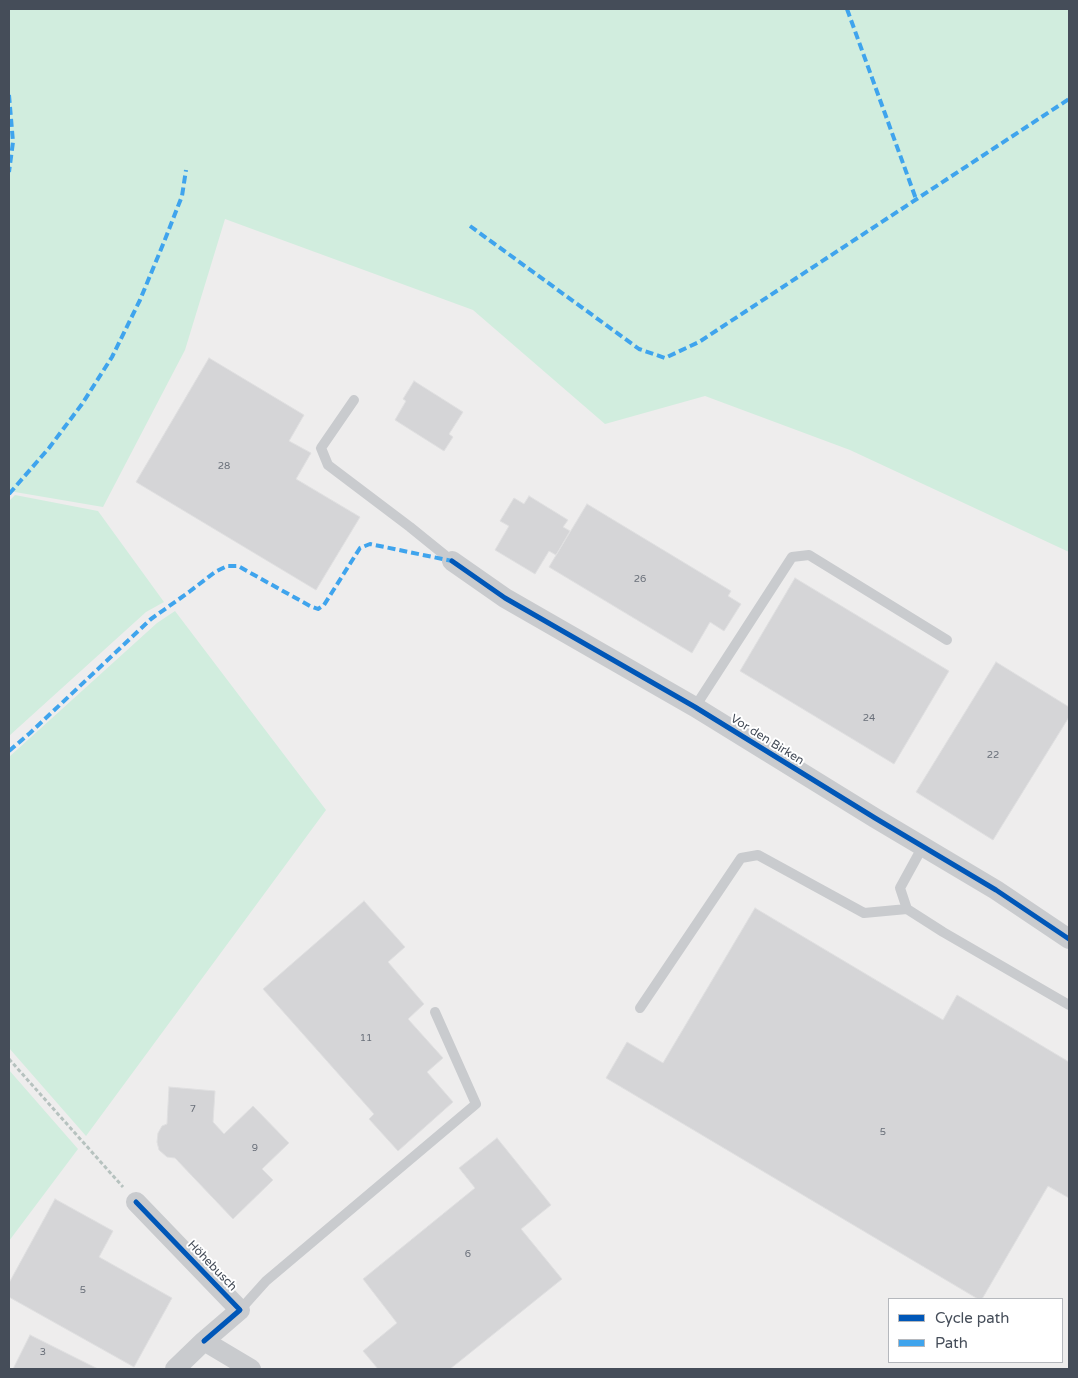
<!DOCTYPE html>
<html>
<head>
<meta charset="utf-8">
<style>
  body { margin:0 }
  #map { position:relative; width:1078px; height:1378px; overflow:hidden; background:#eeeded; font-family:"Varela Round",sans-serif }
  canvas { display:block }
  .frame { position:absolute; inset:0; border:10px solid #454d59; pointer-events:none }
  .legend { position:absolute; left:888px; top:1298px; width:175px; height:65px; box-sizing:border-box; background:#fff; border:1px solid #b5b8bd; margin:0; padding:6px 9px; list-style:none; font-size:15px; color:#454d59 }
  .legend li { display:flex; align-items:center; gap:10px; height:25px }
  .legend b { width:25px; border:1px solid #b5b8bd }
</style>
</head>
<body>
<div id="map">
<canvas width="1078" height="1378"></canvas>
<div class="frame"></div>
<ul class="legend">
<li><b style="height:6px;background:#0057b8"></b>Cycle path</li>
<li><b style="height:6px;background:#3fa4ed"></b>Path</li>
</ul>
</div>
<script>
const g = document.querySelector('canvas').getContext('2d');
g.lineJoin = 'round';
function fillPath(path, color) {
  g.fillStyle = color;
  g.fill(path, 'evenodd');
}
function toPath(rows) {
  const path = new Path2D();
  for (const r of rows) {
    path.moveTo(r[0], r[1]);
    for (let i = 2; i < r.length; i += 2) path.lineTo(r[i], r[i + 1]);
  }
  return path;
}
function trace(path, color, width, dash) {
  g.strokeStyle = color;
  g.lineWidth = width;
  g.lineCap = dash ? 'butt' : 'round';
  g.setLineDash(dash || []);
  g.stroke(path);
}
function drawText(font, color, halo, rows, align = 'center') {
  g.font = font + ' "Varela Round",sans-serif';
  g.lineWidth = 4;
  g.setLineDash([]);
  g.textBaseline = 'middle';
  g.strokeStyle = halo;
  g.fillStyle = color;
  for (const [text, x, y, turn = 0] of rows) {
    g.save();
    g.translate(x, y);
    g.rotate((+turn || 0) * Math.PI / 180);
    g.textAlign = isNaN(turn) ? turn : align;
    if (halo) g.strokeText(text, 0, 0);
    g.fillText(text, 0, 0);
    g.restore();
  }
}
fillPath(toPath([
  [9,9,1069,9,1069,552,850,450,705,396,605,424,473,310,225,219,185,350,103,507,9,491],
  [15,495,98,511,164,602,146,612,9,736,9,501],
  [175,611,326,810,86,1136,9,1048,9,757,157,623],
  [9,1070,78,1149,9,1241]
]), '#d1edde');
const building = toPath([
  [209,358,304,415,289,441,311,453,296,479,360,517,316,590,136,482,209,358],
  [414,381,463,412,449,434,453,437,444,451,395,420,406,401,403,399,414,381],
  [529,496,568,520,563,527,570,531,556,555,549,551,535,574,495,550,509,526,500,521,514,498,524,504,529,496],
  [587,504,731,591,728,596,741,604,724,631,710,622,692,653,549,567,587,504],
  [795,578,949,671,894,764,740,671,795,578],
  [996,662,1069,707,1069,717,993,840,916,792,996,662],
  [364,901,405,947,388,962,424,1004,408,1019,443,1058,427,1072,453,1102,398,1151,369,1119,374,1114,263,989,364,901],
  [755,908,943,1020,957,995,1069,1062,1069,1198,1048,1186,982,1299,978,1299,606,1078,627,1042,663,1063,755,908],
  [169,1087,215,1091,213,1122,224,1134,253,1106,289,1143,262,1169,273,1180,233,1219,175,1158,167,1157,159,1150,157,1142,158,1133,162,1126,167,1124,169,1087],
  [497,1138,551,1205,521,1229,562,1279,450,1369,378,1369,363,1351,397,1323,363,1279,475,1188,459,1168,497,1138],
  [55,1199,113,1231,99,1257,172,1298,134,1367,9,1297,9,1283,55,1199],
  [30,1335,98,1369,13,1369,30,1335]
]);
fillPath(building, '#d5d5d7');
trace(building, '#dfdfe0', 1);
trace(toPath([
  [9,1059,123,1187]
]), '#b6c2bf', 3, [4, 2.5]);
trace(toPath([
  [354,400,321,448,328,465,410,527,452,561],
  [695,707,792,557,809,555,947,640],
  [923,846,900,888,907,909,943,932,1069,1005],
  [640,1008,741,858,758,855,864,913,907,909],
  [240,1310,266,1281,476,1104,435,1012]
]), '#c9cbce', 10);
trace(toPath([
  [452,561,505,598,695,707,875,818,996,890,1069,939],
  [136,1202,240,1310,204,1341],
  [175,1369,204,1341,251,1369]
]), '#c9cbce', 20);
trace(toPath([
  [847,9,916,199],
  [9,95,13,142,9,172],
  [470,226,639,349,665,358,699,342,1069,99],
  [9,494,49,448,82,404,112,357,140,300,164,242,182,196,186,170],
  [9,751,30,733,151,619,189,592,215,572,227,566,238,566,310,606,318,609,324,605,360,548,370,544,452,561]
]), '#3fa4ed', 4, [8, 4]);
trace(toPath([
  [452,561,505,598,695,707,875,818,996,890,1069,939],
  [136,1202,240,1310,204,1341]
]), '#0057b8', 5);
drawText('10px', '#6a707a', null, [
  ["28",224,466],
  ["26",640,579],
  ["24",869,718],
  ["22",993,755],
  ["11",366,1038],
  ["7",193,1109],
  ["5",883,1132],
  ["9",255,1148],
  ["6",468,1254],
  ["5",83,1290],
  ["3",43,1352]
]);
drawText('12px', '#454d59', '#fff', [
  ["Vor den Birken",767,740,32],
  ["Höhebusch",212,1266,46]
]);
</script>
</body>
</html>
